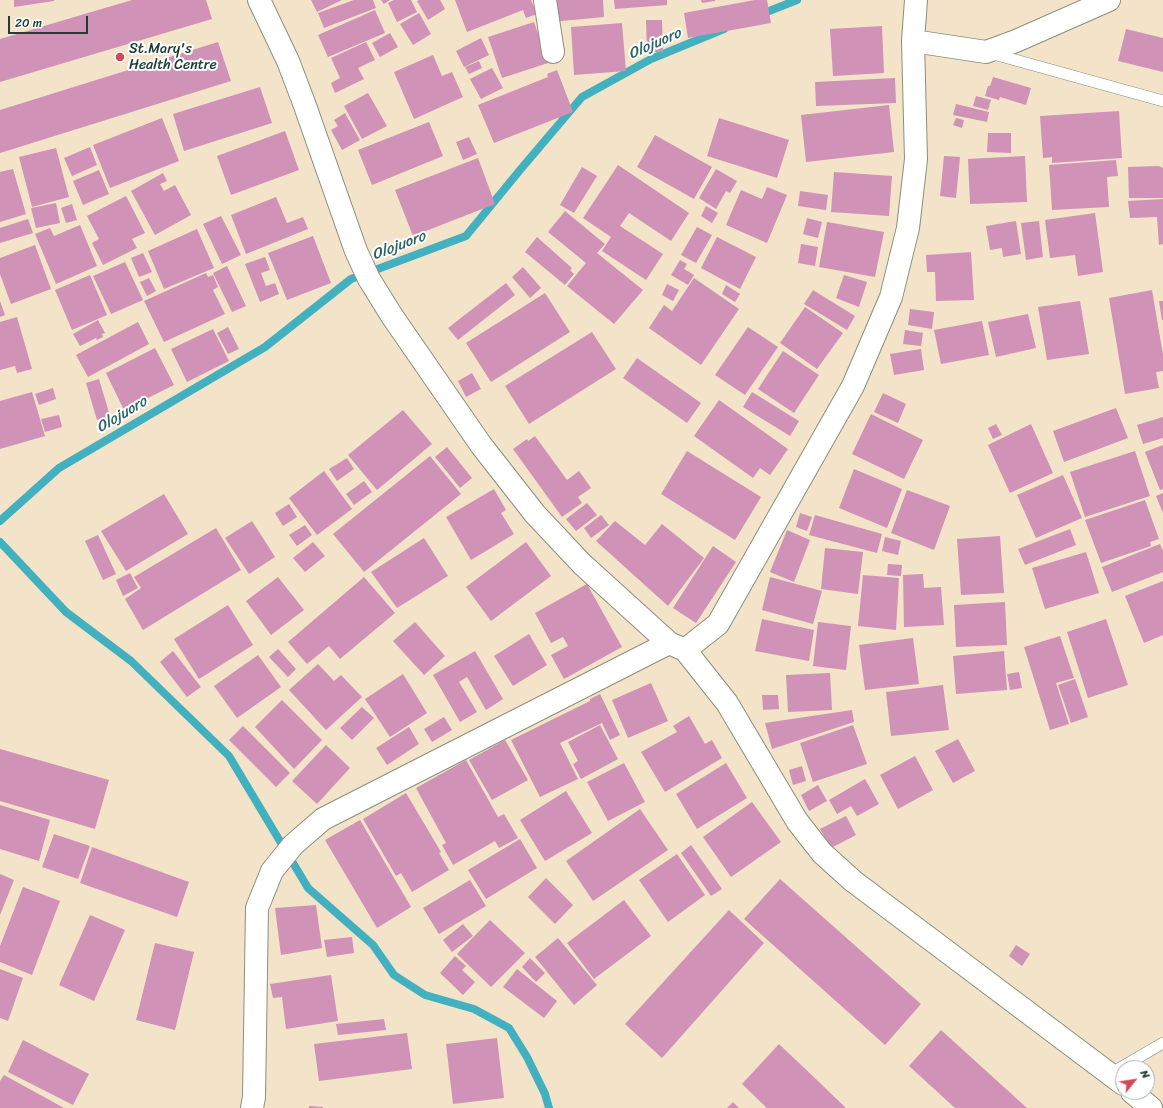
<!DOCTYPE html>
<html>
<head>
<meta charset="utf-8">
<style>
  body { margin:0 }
  #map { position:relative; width:1163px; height:1108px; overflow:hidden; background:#f3e3c8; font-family:Sriracha,sans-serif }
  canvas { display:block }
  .north { position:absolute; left:1115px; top:1060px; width:40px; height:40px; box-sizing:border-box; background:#fff; border:1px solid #a5b1ae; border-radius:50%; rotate:60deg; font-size:11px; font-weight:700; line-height:16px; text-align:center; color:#1f3d34 }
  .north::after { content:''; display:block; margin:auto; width:14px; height:18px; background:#d1495b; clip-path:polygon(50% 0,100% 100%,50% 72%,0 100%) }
  .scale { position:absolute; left:8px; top:16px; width:80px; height:18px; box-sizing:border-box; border:2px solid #1f3d34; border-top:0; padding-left:5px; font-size:12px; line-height:14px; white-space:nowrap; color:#1f3d34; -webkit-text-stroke:3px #fff; paint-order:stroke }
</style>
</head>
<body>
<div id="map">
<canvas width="1163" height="1108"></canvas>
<div class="north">N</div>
<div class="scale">20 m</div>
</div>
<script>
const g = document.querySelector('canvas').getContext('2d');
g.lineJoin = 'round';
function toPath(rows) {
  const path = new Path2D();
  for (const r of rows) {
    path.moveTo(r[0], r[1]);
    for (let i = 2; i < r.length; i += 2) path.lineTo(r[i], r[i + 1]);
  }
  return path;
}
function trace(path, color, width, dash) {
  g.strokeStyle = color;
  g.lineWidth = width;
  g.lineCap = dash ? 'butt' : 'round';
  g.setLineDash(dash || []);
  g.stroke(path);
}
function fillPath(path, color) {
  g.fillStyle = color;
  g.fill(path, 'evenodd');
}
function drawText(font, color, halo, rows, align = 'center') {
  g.font = font + ' Sriracha,sans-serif';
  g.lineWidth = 4;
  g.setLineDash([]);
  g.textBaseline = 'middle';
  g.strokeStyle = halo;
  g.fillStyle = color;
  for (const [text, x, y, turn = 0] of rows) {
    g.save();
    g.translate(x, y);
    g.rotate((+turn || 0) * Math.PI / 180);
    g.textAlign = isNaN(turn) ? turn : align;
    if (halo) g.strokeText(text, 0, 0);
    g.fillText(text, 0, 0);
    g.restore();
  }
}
trace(toPath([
  [759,15,797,0],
  [0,521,59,468,265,347,351,279,466,236,520,170,582,97,651,59,724,29],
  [0,542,66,612,131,661,229,756,308,888,373,945,394,975,425,995,474,1009,509,1028,527,1057,545,1094,549,1108]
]), '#42b0bf', 8);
fillPath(toPath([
  [14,0,54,0,54,1,14,7],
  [132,0,206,0,212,19,0,82,0,39],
  [311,0,342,0,317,12],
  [354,0,373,0,376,8,324,28,318,13],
  [381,0,390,0,384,4],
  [394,0,411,0,417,12,397,22,388,3],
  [419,0,440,0,445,9,428,20,417,1],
  [455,0,531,0,537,14,526,18,523,10,467,32],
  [549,0,603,0,604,17,551,22],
  [614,0,667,0,667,5,615,9],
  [701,0,715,0,715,1,702,3],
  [755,0,767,0,771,23,688,38,684,13],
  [375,10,385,33,328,57,318,35],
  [419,13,431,34,413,45,400,24],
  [646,20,662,20,663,52,647,52],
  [534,22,548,63,502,78,488,37],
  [622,23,626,71,574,75,571,27],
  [882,26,884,73,833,76,830,29],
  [1126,29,1163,38,1163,72,1118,61],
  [390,33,398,47,380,57,372,43],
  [481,38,489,55,464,67,456,51],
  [218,42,231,81,0,153,0,110],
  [366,42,375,60,358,68,364,79,335,93,331,83,340,78,331,58],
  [433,55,442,76,452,72,463,97,414,119,394,72],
  [479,61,482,68,469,74,465,67],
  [492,68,503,88,481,99,470,79],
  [557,70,573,112,494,143,478,105,548,77,547,74],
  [993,77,1031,88,1026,105,1000,97,999,100,985,96,988,86,990,86],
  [895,78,896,103,816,106,815,82],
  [260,87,272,123,184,151,173,114],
  [368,93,387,126,362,139,344,106],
  [976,96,991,100,988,110,973,106],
  [956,104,989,112,987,122,953,115],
  [889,105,894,152,806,162,801,115],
  [1119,111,1122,158,1052,163,1052,157,1043,158,1040,116],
  [345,113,360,140,342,150,331,130,338,126,334,120],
  [162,118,179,161,110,188,93,145],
  [719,118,789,140,777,178,707,156],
  [956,118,964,120,962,128,953,125],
  [429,122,443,156,372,185,358,150],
  [285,131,299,170,231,195,217,156],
  [988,133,1011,133,1011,153,987,152],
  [655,135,712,167,694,199,637,167],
  [469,137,477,154,463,160,456,142],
  [90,147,97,165,72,176,64,158],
  [56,148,69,197,32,207,19,157],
  [944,156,960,157,956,198,940,196],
  [1025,156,1027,202,970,204,968,159],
  [478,158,495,204,413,236,395,190],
  [1116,160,1118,176,1107,177,1109,207,1052,210,1049,165],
  [618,165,689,213,671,241,629,213,620,226,663,254,646,280,602,251,611,237,583,218],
  [1159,166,1163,168,1163,198,1129,198,1128,167],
  [582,167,597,176,574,213,560,205],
  [13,169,26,214,0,222,0,172],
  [716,169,737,181,730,193,726,191,716,209,699,198],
  [99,170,109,194,83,205,73,181],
  [834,172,892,176,889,216,831,212],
  [163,173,167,181,160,184,164,191,175,185,191,215,155,235,131,191],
  [767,187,787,195,767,243,726,225,741,190,762,199],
  [800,191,828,195,826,210,798,206],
  [126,196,145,233,132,239,137,248,103,265,92,243,99,239,87,216],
  [276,197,287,223,303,217,308,229,246,254,231,215],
  [1163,199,1163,244,1159,245,1157,217,1130,218,1128,201],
  [56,203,60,223,36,228,31,208],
  [72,204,77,220,66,223,61,208],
  [706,206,718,213,712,223,701,216],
  [565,211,605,244,597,253,643,290,614,324,567,286,586,263,548,232],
  [1095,213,1103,272,1078,276,1075,255,1050,258,1045,220],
  [221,216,241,255,222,264,203,224],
  [807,218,822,222,818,238,803,234],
  [28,219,33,233,0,243,0,228],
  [1016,221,1021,254,1003,257,1002,248,990,250,986,226],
  [1039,221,1043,257,1026,260,1021,223],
  [827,222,884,232,875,277,819,267],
  [80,225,97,266,56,284,35,234,50,228,54,236],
  [697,227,712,235,696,263,681,255],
  [197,229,214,268,164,289,148,251],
  [313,236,331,283,287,300,268,253],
  [537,237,572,268,570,270,574,274,565,285,525,252],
  [717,237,756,257,740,289,701,268],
  [801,244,818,247,815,266,798,263],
  [35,245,51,289,11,304,0,274,0,258],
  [971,252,974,300,936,301,935,272,927,272,926,255],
  [143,253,152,272,139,277,131,258],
  [265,257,270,270,261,273,266,286,275,283,279,294,260,302,245,264],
  [680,260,687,264,684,269,694,275,688,285,671,275],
  [125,262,143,300,111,314,93,276],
  [227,266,246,306,232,312,213,273],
  [523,267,541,288,530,298,512,277],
  [206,273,208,277,213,275,218,287,213,290,225,314,164,342,144,301],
  [90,275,107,315,72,330,55,290],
  [844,275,867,282,859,307,836,298],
  [149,278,156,291,147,296,140,282],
  [694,278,739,309,701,365,649,328,664,305,672,311],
  [506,283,515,295,458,340,448,328],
  [667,284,679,290,673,301,662,295],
  [726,285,740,294,735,302,722,294],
  [813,290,855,316,847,330,804,304],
  [1152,290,1163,355,1163,371,1156,372,1159,388,1125,394,1109,298],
  [545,293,570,332,491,382,466,343],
  [0,301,5,315,0,317],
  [1080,301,1089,354,1047,360,1038,307],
  [1159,301,1163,301,1163,320,1162,320],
  [805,307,843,333,817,369,780,343],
  [910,309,934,312,932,329,908,325],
  [1028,314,1036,348,996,357,988,322],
  [17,317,32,369,17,373,15,366,0,370,0,322],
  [98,320,105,333,102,334,103,337,97,340,96,338,80,346,73,334],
  [982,321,989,355,941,364,934,330],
  [138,322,149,344,88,377,76,355],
  [228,327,239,349,228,354,217,333],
  [748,327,778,347,745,395,715,375],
  [213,329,229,361,187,382,171,349],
  [905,330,923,333,921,346,903,344],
  [592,332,616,369,529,424,505,386],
  [155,348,174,385,124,410,106,373],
  [921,349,924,370,894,375,890,354],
  [783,351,819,375,794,413,758,389],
  [637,358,701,403,687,423,623,378],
  [472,373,481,389,466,397,458,381],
  [99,379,110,416,97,420,86,383],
  [53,388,56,399,39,405,35,394],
  [32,392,45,436,0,449,0,401],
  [752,392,799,421,790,436,743,407],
  [883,393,906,404,898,423,874,412],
  [719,400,788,449,770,475,760,468,753,478,694,436],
  [1116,408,1128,438,1064,462,1053,431],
  [403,410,432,444,377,490,348,455],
  [871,414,923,440,904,479,852,454],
  [59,415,62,427,45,432,41,419],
  [1163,417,1163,438,1143,444,1137,425],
  [996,424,1002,435,993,439,988,428],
  [1031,424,1053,473,1010,493,988,445],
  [535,436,567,480,579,471,591,488,578,497,582,503,562,517,513,449,527,439,528,441],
  [1163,445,1163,489,1160,490,1145,452],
  [447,447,472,478,460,488,435,457],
  [687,451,761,497,735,540,661,494],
  [1135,451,1150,496,1085,517,1070,472],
  [430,456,461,494,364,572,333,534],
  [347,458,354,469,337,481,329,469],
  [854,469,902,489,887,528,839,508],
  [324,471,352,509,317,535,289,498],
  [1063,475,1082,518,1036,538,1017,495],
  [364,481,372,492,354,505,346,494],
  [494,489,506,510,501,513,514,534,471,560,446,517],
  [907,490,950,506,934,550,891,533],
  [1163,493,1163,513,1156,496],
  [164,494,188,534,126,571,101,531],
  [1145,500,1159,539,1150,542,1151,546,1101,563,1085,520],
  [587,503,597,515,576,531,566,519],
  [289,504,297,517,283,526,275,513],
  [800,513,812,517,807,531,796,527],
  [601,515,609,525,591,538,584,528],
  [815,515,882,534,877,553,809,535],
  [252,521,275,557,249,574,225,538],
  [615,521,645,545,662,524,704,558,668,606,596,541],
  [305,525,312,535,297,546,289,535],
  [216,528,241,570,143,630,125,599,141,588,134,577],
  [1070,529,1076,545,1025,565,1018,549],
  [787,530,810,540,794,582,770,572],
  [98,535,116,574,103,580,85,541],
  [1000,536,1004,593,961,595,957,539],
  [885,537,901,541,898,555,882,551],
  [424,538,448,576,397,608,371,572],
  [313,542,325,556,305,572,293,558],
  [526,542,551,576,491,621,466,587],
  [1160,544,1163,551,1163,572,1112,592,1102,567],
  [713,546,736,562,696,623,673,608],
  [825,548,863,552,858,594,821,589],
  [1086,552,1099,593,1045,609,1032,568],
  [888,564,902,565,901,576,887,575],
  [130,573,138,588,123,596,116,580],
  [923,574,924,588,941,587,944,625,904,627,903,575],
  [863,575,899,578,896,630,858,626],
  [278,577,304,610,271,635,246,601],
  [364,577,395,613,340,659,329,646,307,664,288,642],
  [770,577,822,591,813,624,762,610],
  [1163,581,1163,635,1144,643,1125,596],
  [587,584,622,647,564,679,551,655,568,646,563,637,551,643,535,613],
  [1005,602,1007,645,956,647,954,605],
  [228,605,253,645,199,679,174,639],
  [762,619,814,630,809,661,755,651],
  [1106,619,1128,685,1088,698,1067,632],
  [415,622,445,656,424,675,393,641],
  [818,622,851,626,846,670,813,666],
  [529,634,547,665,513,686,494,656],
  [1060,636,1074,678,1056,683,1069,724,1050,730,1024,647],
  [913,638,919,684,865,690,859,645],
  [278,649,296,669,288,677,269,657],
  [173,651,201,687,187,697,160,662],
  [475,651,503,699,486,710,467,677,459,682,477,712,460,722,433,675],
  [1004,651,1007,690,956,694,953,656],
  [258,655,281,687,237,718,214,686],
  [318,664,334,681,341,675,362,697,326,730,289,690],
  [1019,672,1022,688,1010,690,1007,674],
  [830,673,832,710,788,712,786,675],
  [403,674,427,713,390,737,365,699],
  [1075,679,1088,717,1071,723,1058,685],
  [651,683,668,721,628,738,612,700],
  [943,685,949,730,891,736,886,692],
  [600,694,620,735,610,740,602,723,560,743,578,779,540,797,511,740,590,701,590,699],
  [762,695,778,695,779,709,763,710],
  [282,700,322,740,294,769,255,727],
  [362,707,374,718,352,740,340,728],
  [852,710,854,722,772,749,765,723],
  [689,716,705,744,712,740,722,758,665,792,641,752,677,732,673,726],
  [444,717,452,730,432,742,424,729],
  [600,725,618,759,581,779,573,764,578,761,568,742],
  [853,725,867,764,813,782,800,743],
  [243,726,290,773,276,787,229,740],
  [409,727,419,744,387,765,376,748],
  [958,739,975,771,953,783,935,751],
  [505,740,528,780,492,800,469,760],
  [326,745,350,768,317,804,292,781],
  [0,749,109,780,95,829,0,801],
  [915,756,933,790,898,809,880,775],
  [466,760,498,817,504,814,518,838,499,848,495,841,453,865,442,845,446,843,416,788],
  [624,763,645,802,608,821,587,782],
  [726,763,747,798,697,829,676,794],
  [802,766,806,781,793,785,789,770],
  [865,779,879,804,857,816,851,806,837,814,829,800],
  [818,785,827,801,809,811,801,795],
  [566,791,592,833,545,861,520,820],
  [406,793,441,852,439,853,449,870,412,892,401,873,396,876,363,819],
  [752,802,781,842,731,877,703,837],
  [0,805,50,820,39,861,0,849],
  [640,809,668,850,593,901,566,861],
  [846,816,856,835,831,848,820,829],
  [360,820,411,907,377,928,325,840],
  [54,834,90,846,78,879,42,867],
  [520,839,537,868,486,899,468,870],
  [691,845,722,889,711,896,681,853],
  [92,847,189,882,177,917,80,883],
  [677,854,705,895,668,922,639,880],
  [0,874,14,880,0,915],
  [546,878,573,905,555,924,528,897],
  [780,879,921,1004,885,1045,744,919],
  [470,880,486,906,439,934,423,908],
  [23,887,60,901,32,975,0,962,0,946],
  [624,900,651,936,594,979,567,943],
  [316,905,322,948,281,955,275,908],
  [729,910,764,943,662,1058,625,1024],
  [90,915,125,930,94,1001,59,985],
  [490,920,525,953,491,987,457,954],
  [463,924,473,936,452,952,443,940],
  [352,937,354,953,327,957,324,940],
  [558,938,597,985,574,1005,535,957],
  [155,943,194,952,175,1030,136,1020],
  [1016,945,1030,954,1022,966,1009,956],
  [455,956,466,966,462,970,475,982,463,995,440,973],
  [530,958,545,973,536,982,522,967],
  [0,969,23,978,8,1021,0,1018],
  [517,969,557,1001,544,1018,503,987],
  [331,975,338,1021,286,1029,282,997,273,998,270,984],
  [384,1019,386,1030,338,1035,336,1024],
  [941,1030,1027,1108,955,1108,909,1066],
  [407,1033,412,1069,319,1081,314,1044],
  [497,1038,504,1098,453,1104,446,1044],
  [23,1040,89,1074,73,1105,8,1072],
  [779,1044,819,1082,846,1108,767,1108,742,1084],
  [4,1075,64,1108,0,1108,0,1081],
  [733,1102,739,1108,727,1108],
  [309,1106,323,1107,323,1108,309,1108]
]), '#d092b7');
const lane = toPath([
  [990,53,1163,101],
  [1110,1074,1163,1043]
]);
const street = toPath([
  [259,0,288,61,304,103,356,251,369,279,392,316,481,445,535,514,582,564,669,643,685,650,727,703,797,821,822,853,853,881,1123,1084],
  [545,0,553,52],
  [913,41,986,52,1016,41,1109,0],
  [685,650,718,624,853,386,891,297,908,228,916,159,913,41,916,0],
  [1132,1092,1151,1108],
  [252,1108,254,1097,257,908,272,871,293,845,323,819,669,643]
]);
trace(lane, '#89907e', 12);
trace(street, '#89907e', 24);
trace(lane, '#fff', 11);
trace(street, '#fff', 22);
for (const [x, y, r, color] of [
  [120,57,5,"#d1495b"]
]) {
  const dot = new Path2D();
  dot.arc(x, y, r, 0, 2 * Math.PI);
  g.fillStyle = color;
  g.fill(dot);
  trace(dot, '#fff', 1.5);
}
drawText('14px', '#1f3d34', '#fff', [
  ["St.Mary's",129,49],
  ["Health Centre",129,65]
], 'left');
drawText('italic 15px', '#2b6565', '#fff', [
  ["Olojuoro",655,44,-24],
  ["Olojuoro",399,246,-21],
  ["Olojuoro",122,415,-31]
]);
</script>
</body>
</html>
